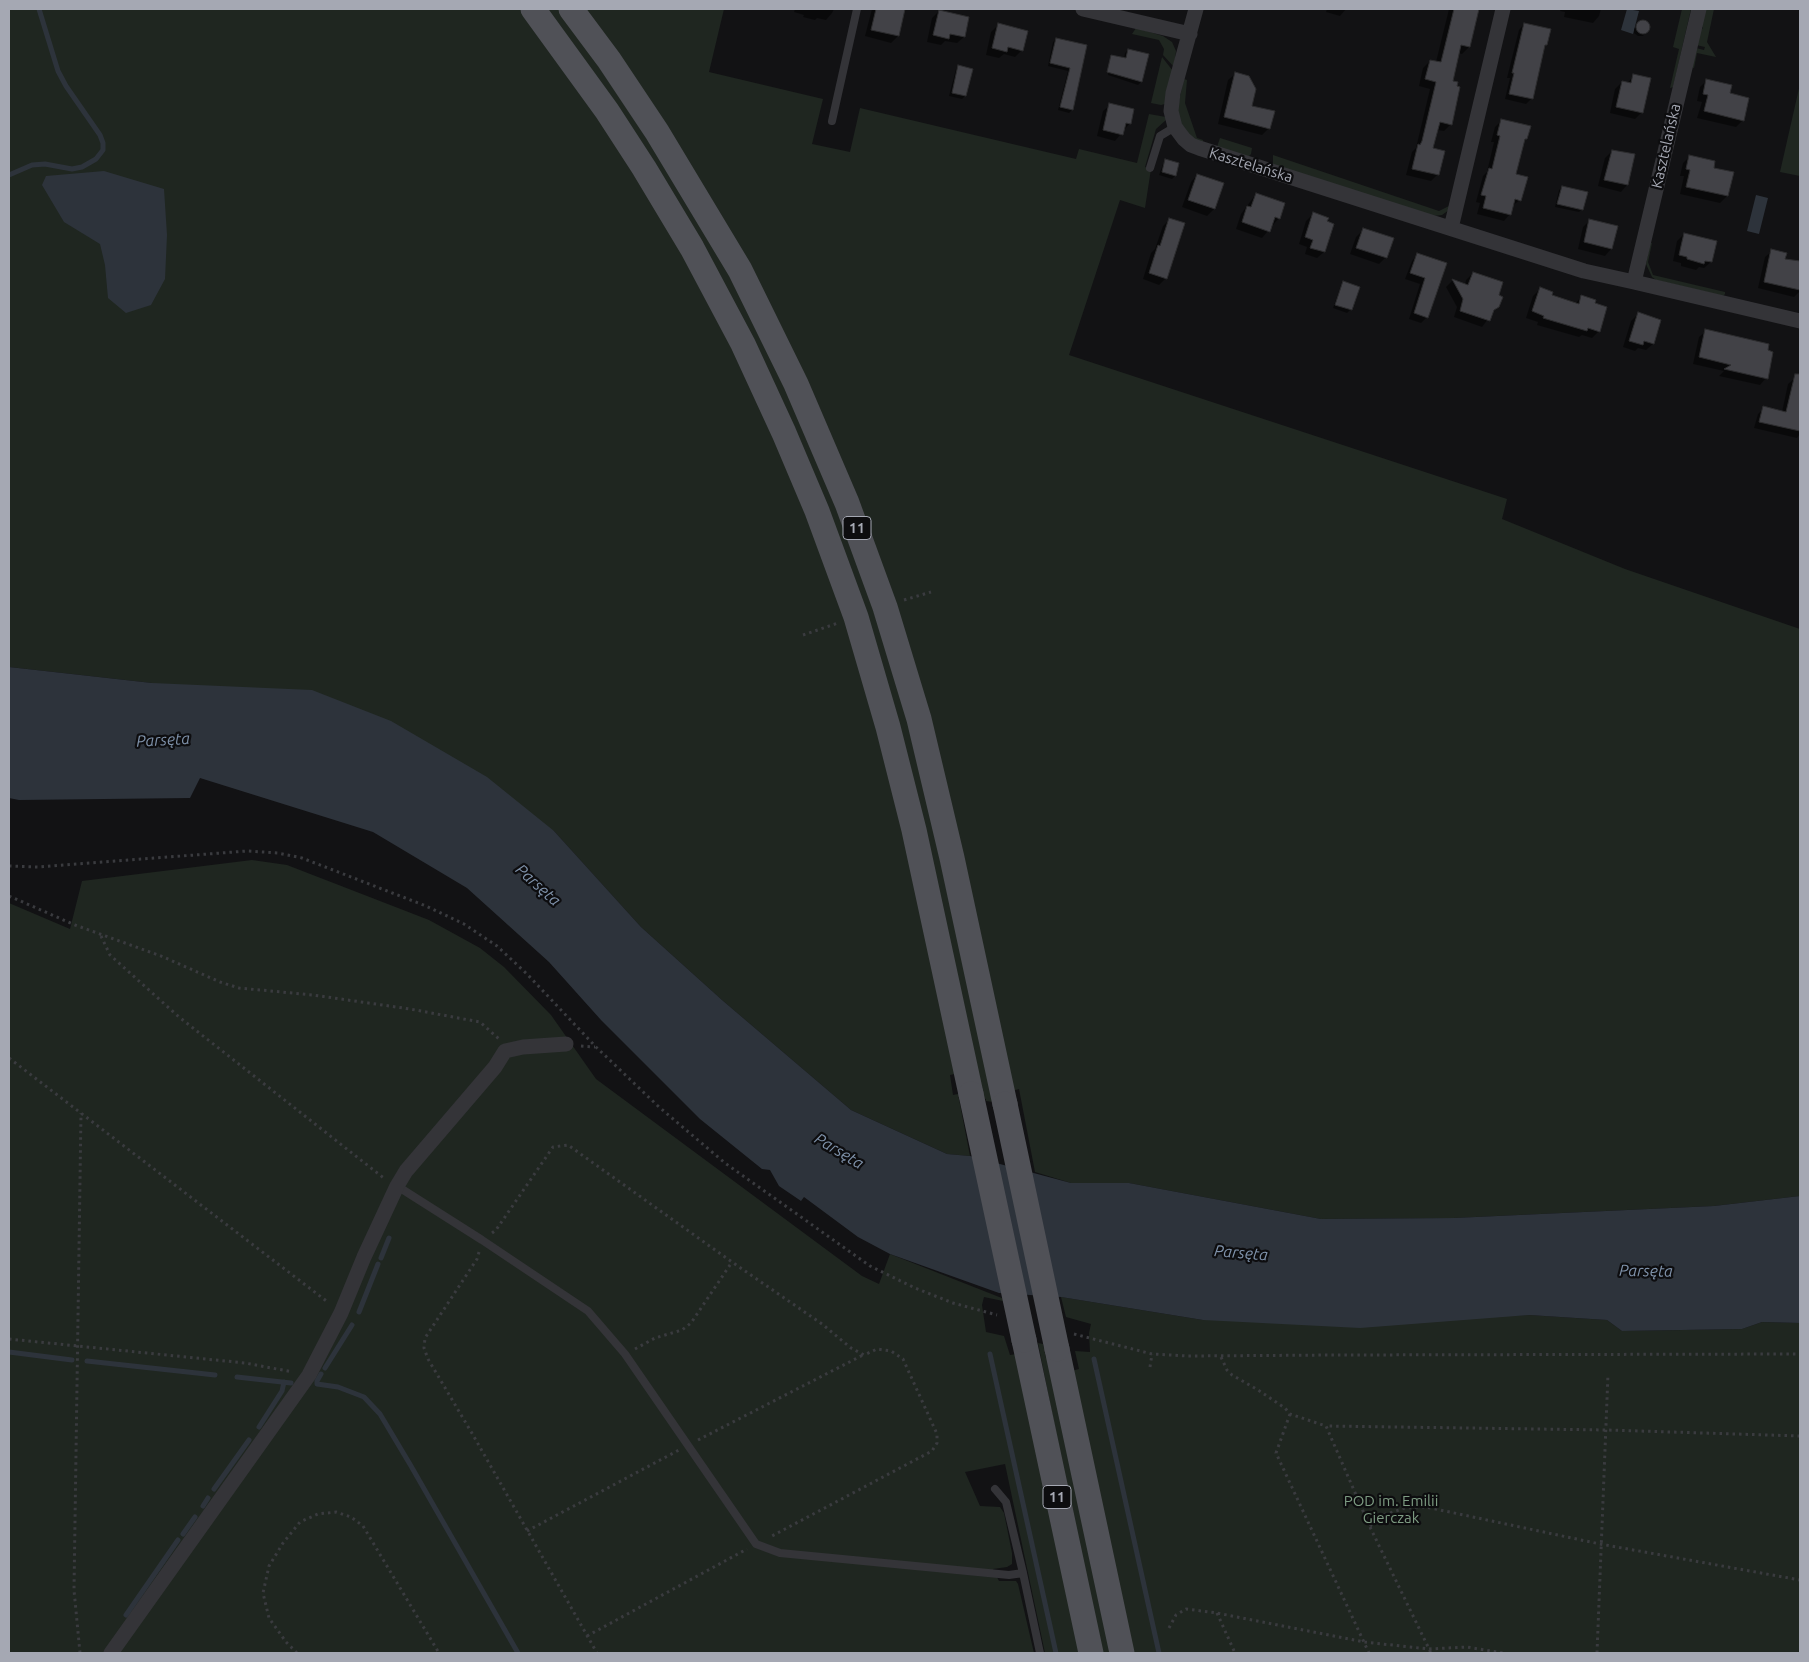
<!DOCTYPE html>
<html>
<head>
<meta charset="utf-8">
<style>
  body { margin:0 }
  #map { position:relative; width:1809px; height:1662px; overflow:hidden; background:#121214; font-family:Ubuntu,sans-serif }
  canvas { display:block }
  .frame { position:absolute; inset:0; border:10px solid #a5a8b3; pointer-events:none }
</style>
</head>
<body>
<div id="map">
<canvas width="1809" height="1662"></canvas>
<div class="frame"></div>
</div>
<script>
const g = document.querySelector('canvas').getContext('2d');
g.lineJoin = 'round';
function fillPath(path, color) {
  g.fillStyle = color;
  g.fill(path, 'evenodd');
}
function toPath(rows) {
  const path = new Path2D();
  for (const r of rows) {
    if (r.length === 3) {
      path.moveTo(r[0] + r[2], r[1]);
      path.arc(r[0], r[1], r[2], 0, 2 * Math.PI);
      continue;
    }
    path.moveTo(r[0], r[1]);
    for (let i = 2; i < r.length; i += 2) path.lineTo(r[i], r[i + 1]);
  }
  return path;
}
function trace(path, color, width, dash) {
  g.strokeStyle = color;
  g.lineWidth = width;
  g.lineCap = dash ? 'butt' : 'round';
  g.setLineDash(dash || []);
  g.stroke(path);
}
function drawText(font, color, halo, rows, align = 'center') {
  g.font = font + ' Ubuntu,sans-serif';
  g.lineWidth = 4.5;
  g.setLineDash([]);
  g.textBaseline = 'middle';
  g.strokeStyle = halo;
  g.fillStyle = color;
  for (const [text, x, y, turn = 0] of rows) {
    g.save();
    g.translate(x, y);
    g.rotate((+turn || 0) * Math.PI / 180);
    g.textAlign = isNaN(turn) ? turn : align;
    if (halo) g.strokeText(text, 0, 0);
    g.fillText(text, 0, 0);
    g.restore();
  }
}
fillPath(toPath([
  [9,9,521,9,576,83,625,154,704,289,775,436,847,620,881,735,959,1073,950,1075,953,1095,958,1094,970,1156,947,1154,851,1110,722,1000,641,927,554,831,152,683,9,667],
  [545,9,560,9,692,205,768,346,841,511,911,726,993,1102,986,1101,986,1099,982,1098,829,516],
  [583,9,724,9,709,72,823,99,812,144,850,152,860,108,1076,159,1079,149,1137,163,1149,114,1166,117,1166,120,1156,129,1154,136,1145,167,1151,169,1145,208,1120,200,1069,355,1507,499,1502,519,1625,569,1800,629,1800,1196,1714,1206,1454,1218,1321,1219,1129,1183,1071,1183,1035,1172,1019,1089,1012,1091,859,504],
  [1682,9,1691,9,1673,87,1670,88,1679,49,1673,47],
  [1705,9,1714,9,1707,42,1716,57,1697,53,1694,68,1691,67,1696,48,1704,50,1705,47,1696,45,1700,30,1703,28,1701,25],
  [1136,28,1163,36,1172,42,1176,51,1174,67,1163,55,1164,49,1159,40,1132,34],
  [1162,57,1173,71,1165,104,1161,105,1151,103],
  [1184,79,1187,80,1185,103,1197,138,1203,140,1203,142,1195,140,1186,133,1178,118,1178,105],
  [1800,84,1800,176,1780,172],
  [1220,138,1252,148,1251,154,1248,157,1217,147],
  [1273,155,1439,211,1449,206,1449,210,1442,215,1433,216,1273,165],
  [1650,243,1652,243,1648,262,1653,275,1725,292,1725,294,1723,296,1656,280,1652,277,1646,264],
  [252,860,287,865,429,920,480,948,504,967,551,1015,596,1079,862,1276,879,1284,890,1254,1017,1304,984,1297,982,1305,986,1332,1004,1336,1010,1355,1017,1354,1081,1653,1045,1653,1005,1464,965,1472,980,1506,1000,1507,1004,1513,1012,1553,1012,1564,1007,1567,993,1569,999,1581,1016,1581,1018,1584,1034,1653,9,1653,9,903,70,929,82,881],
  [1061,1297,1203,1320,1529,1315,1607,1320,1622,1331,1742,1329,1762,1322,1800,1323,1800,1653,1131,1653,1071,1371,1079,1369,1075,1351,1090,1352,1089,1333,1091,1324,1066,1317],
  [1038,1343,1043,1344,1046,1358,1050,1358,1114,1653,1100,1653]
]), '#1f2620');
fillPath(toPath([
  [1627,9,1639,11,1633,34,1621,30],
  [104,171,164,189,167,235,165,279,151,305,126,313,108,298,105,265,100,244,64,222,42,185,46,176],
  [1756,195,1768,198,1759,234,1747,231],
  [9,667,152,683,312,690,391,721,487,777,554,831,641,927,722,1000,851,1110,947,1154,970,1156,1071,1183,1129,1183,1321,1219,1454,1218,1714,1206,1800,1196,1800,1323,1762,1322,1742,1329,1622,1331,1607,1320,1529,1315,1360,1328,1203,1320,1061,1297,999,1293,890,1254,858,1237,804,1197,801,1201,779,1186,770,1170,762,1169,700,1119,601,1020,549,962,467,888,373,832,200,778,190,798,19,800,9,798]
]), '#2d333b');
fillPath(toPath([
  [795,9,834,9,832,13,826,20,817,18,815,20,803,17,804,15,794,12],
  [872,9,904,9,898,36,891,43,865,36],
  [1327,9,1351,9,1346,9,1340,16,1326,12],
  [1449,9,1478,10,1469,47,1462,54,1458,53,1451,82,1451,124,1444,131,1437,130,1432,149,1438,174,1431,181,1406,175,1412,152,1416,148,1430,89,1419,86,1423,68,1430,61,1436,62],
  [1561,9,1601,9,1599,16,1593,23,1564,17,1565,12,1560,11],
  [939,11,964,37,957,43,945,41,941,45,927,42,932,18],
  [1641,21,1645,21,1649,24,1649,29,1643,36,1638,36,1634,33,1634,29],
  [1524,24,1546,45,1543,47,1532,98,1526,104,1505,99,1510,78,1507,78,1519,30],
  [998,25,1022,50,1015,57,1004,54,999,58,986,55,991,32],
  [1056,39,1086,46,1072,110,1069,113,1058,110,1068,71,1048,66,1053,42],
  [1128,50,1141,82,1138,85,1108,75,1112,58,1110,58,1112,56,1124,59,1125,53],
  [959,66,965,96,962,99,949,96,956,69],
  [1235,74,1250,106,1269,128,1262,135,1218,124,1228,80],
  [1634,75,1642,112,1635,119,1610,113,1615,89,1622,82,1627,84],
  [1707,80,1729,94,1743,120,1736,127,1697,118,1702,102,1697,101,1700,87],
  [1110,105,1130,123,1115,141,1097,136,1103,111],
  [1502,120,1526,139,1523,142,1515,175,1520,200,1512,206,1510,214,1504,221,1477,214,1480,203,1476,202,1483,176,1487,172,1494,142,1491,142,1495,127],
  [1612,151,1627,185,1621,192,1598,186,1605,158],
  [1690,156,1712,168,1732,173,1727,196,1720,203,1680,194,1684,176,1680,176,1683,163],
  [1166,161,1178,164,1175,176,1172,179,1159,175,1163,164],
  [1197,175,1222,184,1214,209,1207,216,1182,207,1191,182],
  [1562,187,1582,209,1579,212,1555,207,1559,190],
  [1256,194,1279,218,1262,238,1236,229,1241,214],
  [1313,214,1326,222,1324,252,1317,258,1305,254,1307,247,1299,244,1306,221],
  [1170,219,1166,278,1159,285,1143,279,1151,253,1155,249,1163,226],
  [1590,220,1611,249,1605,256,1578,249,1583,227],
  [1363,230,1386,257,1379,264,1350,254,1356,237],
  [1684,234,1711,262,1704,268,1699,267,1696,270,1681,266,1681,263,1673,261,1677,241],
  [1772,251,1784,260,1800,262,1800,291,1794,297,1758,288,1765,257],
  [1417,255,1445,264,1427,317,1421,323,1409,319,1420,284,1405,279,1412,261],
  [1473,273,1497,296,1498,306,1482,327,1454,317,1457,307,1446,287,1452,281,1465,285,1466,280],
  [1344,283,1358,288,1350,310,1347,313,1333,308,1341,286],
  [1540,289,1550,295,1575,304,1581,297,1594,304,1599,331,1592,338,1582,335,1579,337,1537,325,1538,322,1526,318,1533,296],
  [1638,314,1653,344,1646,350,1638,348,1635,351,1623,347,1631,321],
  [1706,331,1766,351,1766,378,1760,385,1719,376,1724,371,1693,364,1699,337],
  [1795,378,1800,379,1800,434,1797,438,1754,428,1758,414,1764,408,1782,412,1788,384]
]), '#0007');
trace(toPath([
  [9,175,32,165,45,164,72,169,82,167,96,159,103,150,103,143,100,135,66,86,58,71,39,9],
  [381,1258,389,1238],
  [359,1312,378,1264],
  [9,1352,72,1360],
  [990,1354,1056,1653],
  [1094,1359,1159,1653],
  [87,1361,215,1375],
  [325,1368,352,1325],
  [321,1374,317,1381,317,1384,338,1387,364,1397,380,1414,411,1466,518,1653],
  [237,1377,291,1383],
  [259,1427,282,1391,284,1382],
  [214,1489,249,1440],
  [203,1506,208,1498],
  [183,1534,195,1517],
  [126,1615,178,1540]
]), '#2d333b', 5);
const building = toPath([
  [876,9,905,9,899,36,871,30,876,9],
  [1454,9,1479,9,1470,47,1461,45,1453,81,1458,82,1457,86,1460,87,1452,125,1440,122,1433,148,1445,151,1439,175,1412,169,1418,144,1420,145,1422,141,1436,82,1425,79,1430,60,1441,62,1454,9],
  [939,10,969,17,965,37,950,34,949,39,933,35,939,10],
  [1643,27,7],
  [998,23,1028,31,1023,51,1008,47,1007,52,992,48,998,23],
  [1524,23,1551,29,1547,45,1545,45,1533,99,1509,94,1514,73,1512,73,1524,23],
  [1056,38,1087,45,1073,110,1060,107,1070,68,1050,63,1056,38],
  [1128,49,1149,54,1142,82,1107,72,1111,55,1126,58,1128,49],
  [958,65,973,69,966,96,952,93,958,65],
  [1235,72,1249,76,1256,89,1252,106,1275,111,1270,129,1224,117,1235,72],
  [1633,74,1651,78,1643,113,1616,107,1622,81,1631,83,1633,74],
  [1706,79,1732,85,1730,93,1749,98,1744,121,1704,111,1708,95,1703,94,1706,79],
  [1109,103,1134,109,1131,124,1126,123,1123,135,1103,130,1109,103],
  [1501,119,1531,126,1527,139,1525,139,1516,174,1528,177,1521,201,1515,199,1511,215,1483,208,1486,196,1481,195,1489,168,1492,169,1500,136,1497,135,1501,119],
  [1612,150,1635,154,1628,185,1604,180,1612,150],
  [1689,155,1715,161,1714,168,1734,172,1728,196,1686,187,1690,170,1686,169,1689,155],
  [1165,159,1179,163,1176,176,1162,172,1165,159],
  [1197,174,1224,183,1215,209,1188,200,1197,174],
  [1562,186,1588,192,1583,210,1557,204,1562,186],
  [1256,193,1285,203,1280,219,1275,217,1270,232,1242,222,1247,206,1251,207,1256,193],
  [1313,212,1329,218,1327,221,1334,224,1325,252,1310,248,1313,240,1305,237,1313,212],
  [1169,218,1185,223,1167,279,1149,273,1158,245,1160,246,1169,218],
  [1589,219,1618,226,1612,249,1584,242,1589,219],
  [1363,228,1394,238,1387,258,1356,248,1363,228],
  [1684,233,1717,241,1712,262,1705,261,1704,264,1687,259,1687,257,1679,255,1684,233],
  [1771,249,1787,253,1785,259,1800,261,1800,290,1764,282,1771,249],
  [1417,253,1447,263,1428,318,1414,313,1425,278,1410,273,1417,253],
  [1473,272,1503,282,1499,295,1503,297,1499,307,1494,310,1490,321,1460,311,1463,299,1452,279,1468,285,1473,272],
  [1343,281,1360,287,1352,310,1335,305,1343,281],
  [1540,287,1553,292,1552,295,1579,304,1581,295,1596,300,1595,303,1607,307,1600,332,1588,328,1587,331,1543,318,1544,316,1532,311,1540,287],
  [1638,312,1661,320,1654,344,1644,341,1643,345,1629,341,1638,312],
  [1705,329,1769,344,1768,350,1773,352,1768,379,1724,369,1731,365,1699,357,1705,329],
  [1795,374,1800,374,1800,431,1759,422,1763,406,1786,412,1795,374]
]);
fillPath(building, '#424247');
trace(building, '#2d2d2f', 1);
trace(toPath([
  [904,600,931,592],
  [803,635,838,623],
  [9,866,38,867,247,851,278,853,302,858,426,906,464,924,497,946,527,974,596,1047,659,1107,725,1163,870,1266,915,1288,953,1303,997,1315],
  [9,896,75,925,161,956,220,982,239,988,313,995,410,1009,480,1022,499,1039],
  [101,936,110,955,179,1017,385,1179],
  [581,1046,595,1047],
  [9,1058,329,1303],
  [492,1233,496,1230,553,1147,568,1145,732,1262,822,1324,851,1348,864,1355,877,1349,891,1351,903,1359,937,1434,937,1443,932,1451,770,1537],
  [479,1252,477,1259,425,1338,424,1348,428,1359,473,1435,597,1653],
  [1074,1334,1152,1354,1187,1356,1337,1355,1800,1354],
  [9,1339,245,1363,293,1372],
  [635,1349,655,1338,682,1330,691,1323,732,1262],
  [1221,1357,1227,1370,1232,1375,1258,1390,1285,1408,1290,1414,1326,1426],
  [1150,1367,1152,1354],
  [1290,1414,1276,1453,1369,1653],
  [1800,1436,1607,1430,1326,1426,1370,1527,1374,1518,1405,1508,1426,1507,1600,1544,1800,1580],
  [698,1440,863,1355],
  [1370,1527,1431,1653],
  [527,1531,679,1450],
  [1217,1613,1235,1653],
  [1169,1628,1176,1615,1186,1609,1217,1613,1364,1642,1429,1649,1467,1647,1503,1653],
  [587,1636,747,1549],
  [80,1653,74,1590,81,1113],
  [297,1653,286,1642,269,1618,263,1593,269,1566,283,1543,300,1522,318,1514,336,1512,351,1517,363,1526,439,1653],
  [1597,1653,1608,1374]
]), '#3a3b3f', 3, [2.5, 4]);
trace(toPath([
  [832,121,857,9],
  [1150,168,1160,136,1175,127],
  [397,1186,482,1240,588,1311,625,1354,756,1544,780,1553,1009,1575,1023,1573,1006,1502,995,1489],
  [1023,1573,1040,1653]
]), '#343438', 8);
trace(toPath([
  [1083,9,1190,34],
  [1196,9,1173,93,1171,111,1175,127,1184,139,1191,145,1199,148,1584,271,1634,282],
  [1699,9,1634,282,1800,321],
  [1451,228,1503,9],
  [111,1653,309,1375,341,1313,364,1257,397,1186,406,1171,495,1067,505,1051,523,1047,566,1044]
]), '#343438', 15);
trace(toPath([
  [533,9,607,111,644,168,692,248,743,344,784,433,817,511,856,617,888,727,914,830,971,1094],
  [571,9,609,60,657,132,740,270,796,384,847,503,885,607,919,719,952,858,1005,1104],
  [1024,1340,1091,1653],
  [1057,1349,1122,1653]
]), '#505157', 25);
trace(toPath([
  [971,1094,1024,1340],
  [1005,1104,1057,1349]
]), '#505157', 25);
for (const [x, y, w] of [
  [857,528,28],
  [1057,1497,28]
]) {
  const box = new Path2D();
  box.roundRect(x - w / 2, y - 11.5, w, 23, 4);
  g.fillStyle = '#0d0d0f';
  g.fill(box);
  trace(box, '#a5a8b3', 1);
}
drawText('bold 14px', '#a5a8b3', null, [
  ["11",857,528],
  ["11",1057,1497]
]);
drawText('15px', '#a5a8b3', '#0d0d0f', [
  ["Kasztelańska",1666,146,-77],
  ["Kasztelańska",1251,165,17]
]);
drawText('15px', '#7e9c83', '#0d0d0f', [
  ["POD im. Emilii",1391,1501],
  ["Gierczak",1391,1518]
]);
drawText('italic 16px', '#7f92aa', '#0d0d0f', [
  ["Parsęta",163,740,-3],
  ["Parsęta",538,885,42],
  ["Parsęta",839,1151,31],
  ["Parsęta",1241,1253,5],
  ["Parsęta",1646,1271,1]
]);
</script>
</body>
</html>
